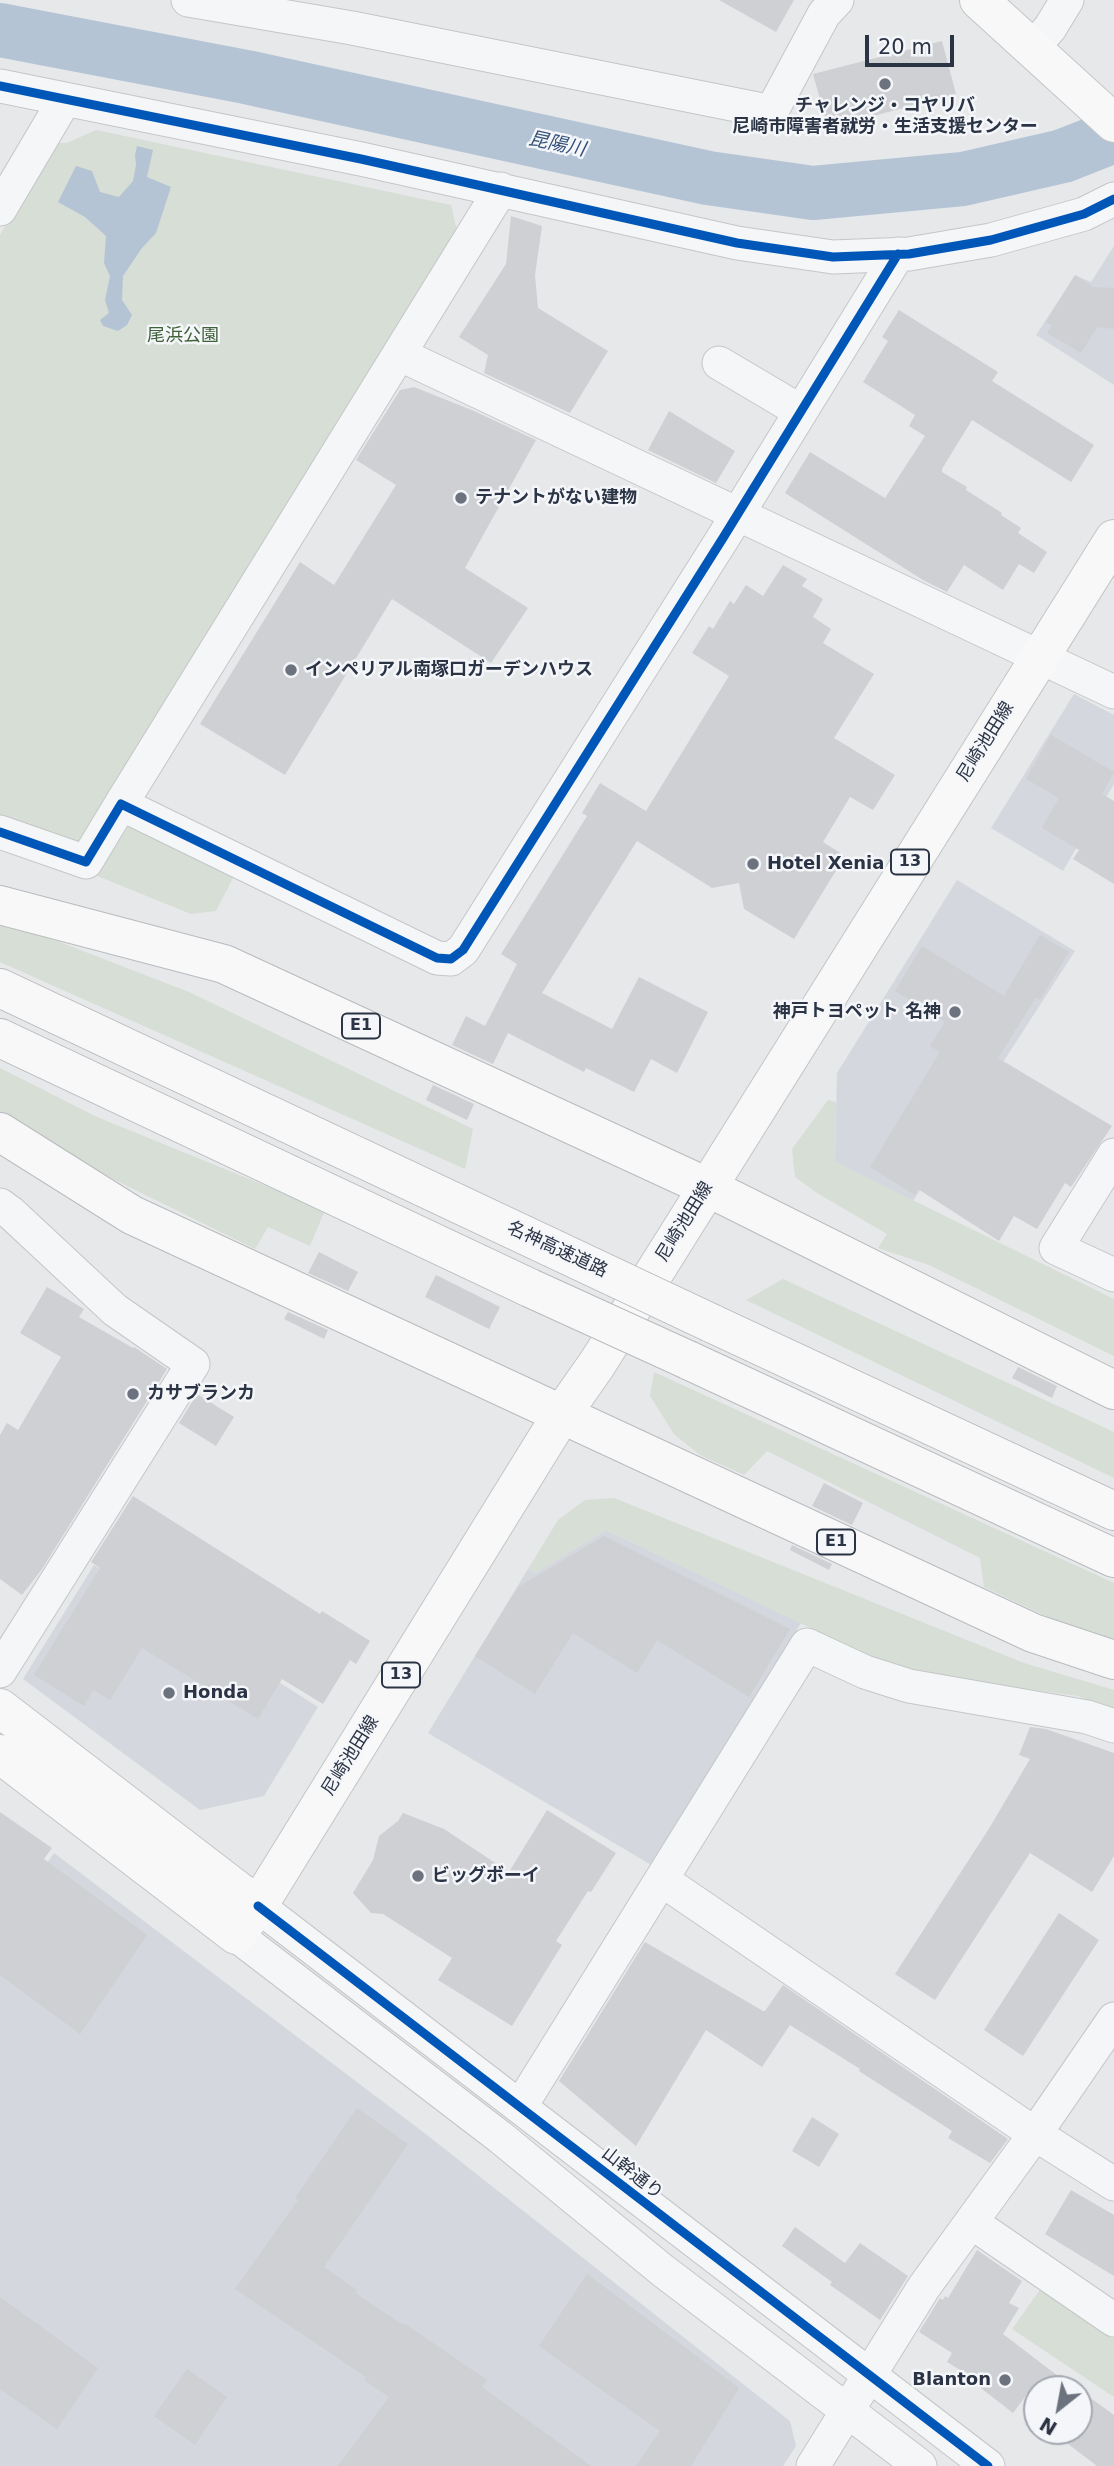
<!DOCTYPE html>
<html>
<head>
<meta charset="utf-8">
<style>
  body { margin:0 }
  #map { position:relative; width:1114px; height:2466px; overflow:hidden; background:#e6e8ea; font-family:"DejaVu Sans",sans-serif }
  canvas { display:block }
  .north { position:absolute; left:1023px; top:2375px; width:70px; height:70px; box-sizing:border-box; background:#f4f6f9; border:2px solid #a4a8b1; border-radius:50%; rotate:211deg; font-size:19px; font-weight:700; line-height:28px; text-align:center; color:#2b3445 }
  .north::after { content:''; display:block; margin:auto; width:24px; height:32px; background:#6c737f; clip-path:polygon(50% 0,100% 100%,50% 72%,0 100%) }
  .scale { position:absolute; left:865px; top:35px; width:89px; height:32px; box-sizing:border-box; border:4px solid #2b3445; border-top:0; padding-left:9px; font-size:21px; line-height:24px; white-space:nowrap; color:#2b3445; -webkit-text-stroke:5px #f4f6f9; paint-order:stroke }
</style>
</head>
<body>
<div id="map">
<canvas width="1114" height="2466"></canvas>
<div class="north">N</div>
<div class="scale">20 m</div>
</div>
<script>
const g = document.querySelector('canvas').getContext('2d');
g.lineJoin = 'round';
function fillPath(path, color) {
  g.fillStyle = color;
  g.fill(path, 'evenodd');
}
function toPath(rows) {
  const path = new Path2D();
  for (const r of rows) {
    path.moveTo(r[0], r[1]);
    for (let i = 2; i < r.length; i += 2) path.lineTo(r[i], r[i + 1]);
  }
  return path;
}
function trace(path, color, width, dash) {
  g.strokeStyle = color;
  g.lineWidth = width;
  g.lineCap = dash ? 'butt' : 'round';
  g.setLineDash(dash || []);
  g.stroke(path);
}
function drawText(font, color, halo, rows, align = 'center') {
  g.font = font + ' "DejaVu Sans","Noto Sans JP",sans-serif';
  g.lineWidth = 5;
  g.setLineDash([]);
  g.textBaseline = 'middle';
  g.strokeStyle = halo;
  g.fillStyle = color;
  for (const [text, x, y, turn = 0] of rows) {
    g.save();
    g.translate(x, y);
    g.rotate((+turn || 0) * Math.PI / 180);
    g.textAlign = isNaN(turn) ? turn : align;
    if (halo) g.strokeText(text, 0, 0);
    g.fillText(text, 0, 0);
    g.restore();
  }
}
fillPath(toPath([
  [1114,246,1114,385,1036,335,1075,275,1091,282],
  [1074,694,1114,715,1114,784,1063,871,991,828],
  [957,880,1075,951,913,1201,835,1162,837,1073],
  [606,1530,801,1623,653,1866,428,1733,528,1569,535,1573],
  [94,1565,318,1707,264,1796,200,1810,23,1679],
  [54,1853,427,2135,790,2421,796,2446,783,2466,0,2466,0,1931]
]), '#d4d7dd');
fillPath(toPath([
  [96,130,451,205,456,227,465,232,76,848,0,818,0,235,53,143,67,143],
  [135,825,236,872,216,911,191,914,90,873,120,830],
  [0,924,57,941,189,992,473,1129,465,1169,0,962],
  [0,1068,97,1117,325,1210,310,1246,268,1227,255,1249,93,1169,0,1115],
  [828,1100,836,1102,835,1162,1114,1299,1114,1356,929,1265,878,1248,887,1234,817,1193,795,1177,792,1149],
  [783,1279,1114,1432,1114,1478,746,1300],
  [654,1372,1114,1583,1114,1648,984,1587,980,1558,767,1451,744,1475,700,1455,674,1434,650,1396],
  [614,1498,1024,1663,1114,1690,1114,1711,1078,1696,936,1677,875,1659,606,1530,535,1573,528,1569,558,1520,585,1500],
  [1042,2287,1114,2334,1114,2397,1012,2329]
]), '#d6ded6');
fillPath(toPath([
  [137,146,153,150,147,177,171,187,156,233,142,248,123,276,122,300,132,315,127,325,118,331,103,326,100,320,109,313,105,300,110,276,104,263,106,236,85,217,58,202,76,166,92,171,100,192,119,197,133,181,136,165,135,155]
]), '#b4c4d5');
trace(toPath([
  [0,30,246,77,708,178,813,193,963,179,1063,156,1114,136]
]), '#b4c4d5', 54);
fillPath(toPath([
  [719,0,794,0,776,32],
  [942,41,956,94,828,128,813,74],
  [511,216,542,226,535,275,538,308,608,351,570,413,484,373,488,355,459,337,506,264],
  [1075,275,1093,287,1114,288,1114,329,1097,327,1081,353,1047,333,1052,325,1046,322],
  [899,310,998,372,992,381,1094,445,1071,482,972,420,942,469,942,472,967,487,966,490,1002,513,1001,515,1021,528,1018,533,1047,552,1034,573,1019,564,1003,590,964,565,947,592,923,580,785,493,810,452,885,498,925,436,909,426,915,415,863,382,888,341,882,337],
  [414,387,474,411,536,440,465,568,528,608,491,663,392,599,285,775,200,724,300,562,334,585,396,485,356,460,400,390],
  [669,411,735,451,716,483,648,450],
  [783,565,807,579,802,586,823,599,813,617,831,629,823,643,874,674,834,738,895,775,873,810,850,797,823,842,845,856,794,939,744,909,739,883,712,888,637,841,542,993,612,1029,639,977,708,1012,677,1073,651,1059,634,1092,586,1068,584,1072,508,1033,493,1064,452,1045,466,1016,485,1026,517,964,501,954,587,816,582,813,600,783,646,811,729,676,692,653,709,626,713,629,730,601,734,604,746,585,763,596],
  [1051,735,1114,772,1102,794,1114,801,1114,884,1073,859,1079,850,1042,828,1059,798,1026,779],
  [1040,935,1069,952,1040,1000,1036,997,998,1058,1112,1126,1071,1187,1065,1183,1037,1229,1014,1216,999,1241,918,1189,915,1195,870,1167,940,1052,930,1046,945,1022,895,991,922,946,1004,996],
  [433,1085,474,1104,467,1120,426,1100],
  [319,1252,358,1272,348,1291,308,1273],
  [436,1275,500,1307,489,1329,425,1297],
  [47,1287,84,1309,79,1317,133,1348,134,1347,167,1369,42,1569,22,1595,0,1579,0,1435,7,1423,18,1430,61,1357,20,1333],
  [288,1312,328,1330,324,1339,284,1319],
  [1018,1367,1057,1386,1052,1398,1012,1378],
  [197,1394,234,1417,216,1446,179,1423],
  [824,1483,863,1503,852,1525,812,1506],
  [133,1496,320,1614,322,1611,370,1641,356,1664,350,1660,323,1704,282,1679,258,1719,142,1648,110,1700,93,1690,84,1706,34,1675,100,1568,91,1562],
  [604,1536,790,1629,749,1697,657,1640,637,1673,573,1633,535,1694,475,1656,518,1587],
  [792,1545,832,1564,829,1570,790,1550],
  [1030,1727,1046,1729,1114,1753,1114,1856,1092,1892,1030,1853,935,2000,895,1974,990,1827,1030,1759,1019,1755],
  [547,1810,616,1853,591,1892,588,1891,556,1941,562,1945,512,2026,438,1980,452,1958,383,1914,371,1913,353,1893,373,1860,379,1836,398,1821,403,1813,444,1829,509,1872],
  [0,1812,52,1848,44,1859,147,1935,80,2034,0,1975],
  [1059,1913,1099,1940,1023,2056,984,2030],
  [645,1942,763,2011,765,2011,783,1985,1008,2139,990,2163,948,2138,952,2131,859,2071,860,2069,790,2025,762,2067,706,2030,636,2146,559,2081],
  [357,2108,408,2144,324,2267,357,2290,355,2293,403,2325,404,2323,487,2380,482,2387,591,2466,338,2466,389,2397,364,2380,366,2377,235,2289,298,2200,295,2198],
  [812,2117,839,2134,819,2167,792,2151],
  [1071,2190,1114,2215,1114,2276,1045,2234],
  [795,2227,845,2263,860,2243,908,2276,880,2320,830,2285,832,2282,782,2246],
  [977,2250,1022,2281,1009,2303,1019,2308,1003,2334,1075,2389,1031,2389,1013,2413,973,2382,975,2379,947,2362,952,2353,919,2332,940,2298,943,2300,945,2296,948,2298],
  [587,2274,739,2388,691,2466,636,2466,660,2431,539,2346],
  [0,2297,98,2368,57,2429,0,2389],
  [187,2369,227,2397,195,2445,154,2416],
  [1085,2394,1114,2415,1114,2466,1097,2466,1055,2434,1057,2431,1079,2431,1079,2402]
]), '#ced0d3');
const minor = toPath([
  [188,0,352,28,767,111,774,107,824,14,837,0],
  [1032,48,1050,28,1067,0],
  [0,86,361,159,737,243,833,257,909,254,991,240,1084,214,1114,199],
  [0,209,65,99],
  [401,355,1114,692],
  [719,363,800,411],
  [121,804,501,189],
  [0,832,86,862,121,804,437,958,451,959,463,950,723,538,898,254],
  [1114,1155,1056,1248,1114,1275],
  [0,1205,11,1213,115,1310,193,1364,0,1671],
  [662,1880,1035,2134,1114,2184],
  [258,1906,988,2466],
  [236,1935,500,2137,662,2270,920,2466],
  [520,2107,807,1645,865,1672,909,1686,1087,1717,1114,1726],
  [971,2222,1114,2320],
  [813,2466,924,2287,1035,2134,1114,2019]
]);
const major = toPath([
  [979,0,1114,123],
  [0,1708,258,1906],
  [0,1754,236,1935,258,1906,562,1414,597,1364,1114,539]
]);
const highway = toPath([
  [0,905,224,964,707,1187,1114,1390],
  [0,988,552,1248],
  [0,1038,530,1288],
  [0,1132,132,1215,1033,1633,1114,1660],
  [711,1323,1114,1511],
  [688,1360,1114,1558]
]);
trace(minor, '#c4c6c8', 35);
trace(major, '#c2c5c8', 40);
trace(highway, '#b8bbbf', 40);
trace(minor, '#f5f6f7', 33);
trace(major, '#f8f8f8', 38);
trace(highway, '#f8f8f8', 38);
const highwayBridge = toPath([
  [552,1248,711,1323],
  [530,1288,688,1360]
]);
trace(highwayBridge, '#b8bbbf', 40, []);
trace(highwayBridge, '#f8f8f8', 38);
trace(toPath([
  [0,86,361,159,737,243,833,257,909,254,991,240,1084,214,1114,199],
  [0,832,86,862,121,804,437,958,451,959,463,950,723,538,898,254],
  [258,1906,988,2466]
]), '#0057b8', 9);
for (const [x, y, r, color] of [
  [885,84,7,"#6c737f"],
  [461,498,7,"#6c737f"],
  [291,670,7,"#6c737f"],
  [753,864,7,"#6c737f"],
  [955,1012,7,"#6c737f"],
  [133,1394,7,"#6c737f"],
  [169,1693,7,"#6c737f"],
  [418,1876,7,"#6c737f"],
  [1005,2380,7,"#6c737f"]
]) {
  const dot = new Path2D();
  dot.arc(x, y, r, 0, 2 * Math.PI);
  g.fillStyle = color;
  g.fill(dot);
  trace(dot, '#f4f6f9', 2.5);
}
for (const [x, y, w] of [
  [910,862,38],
  [361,1026,38],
  [836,1542,38],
  [401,1675,38]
]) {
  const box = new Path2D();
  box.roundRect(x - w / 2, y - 12.5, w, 25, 5);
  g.fillStyle = '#f4f6f9';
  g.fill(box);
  trace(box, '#2b3445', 2);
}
drawText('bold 16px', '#2b3445', null, [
  ["13",910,862],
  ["E1",361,1026],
  ["E1",836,1542],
  ["13",401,1675]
]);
drawText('bold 18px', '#2b3445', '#f4f6f9', [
  ["チャレンジ・コヤリバ",885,106,"center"],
  ["尼崎市障害者就労・生活支援センター",885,127,"center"],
  ["テナントがない建物",475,498],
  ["インペリアル南塚口ガーデンハウス",305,670],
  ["Hotel Xenia",767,864],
  ["神戸トヨペット 名神",941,1012,"right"],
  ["カサブランカ",147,1394],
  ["Honda",183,1693],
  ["ビッグボーイ",432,1876],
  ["Blanton",991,2380,"right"]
], 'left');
drawText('18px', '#3f6138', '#f4f6f9', [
  ["尾浜公園",183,336]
]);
drawText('18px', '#2b3445', '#f4f6f9', [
  ["尼崎池田線",986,742,-58],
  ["尼崎池田線",685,1222,-58],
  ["名神高速道路",557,1250,25],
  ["尼崎池田線",351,1756,-58],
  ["山幹通り",632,2174,38]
]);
drawText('italic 19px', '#34527a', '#f4f6f9', [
  ["昆陽川",557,145,12]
]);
</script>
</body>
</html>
